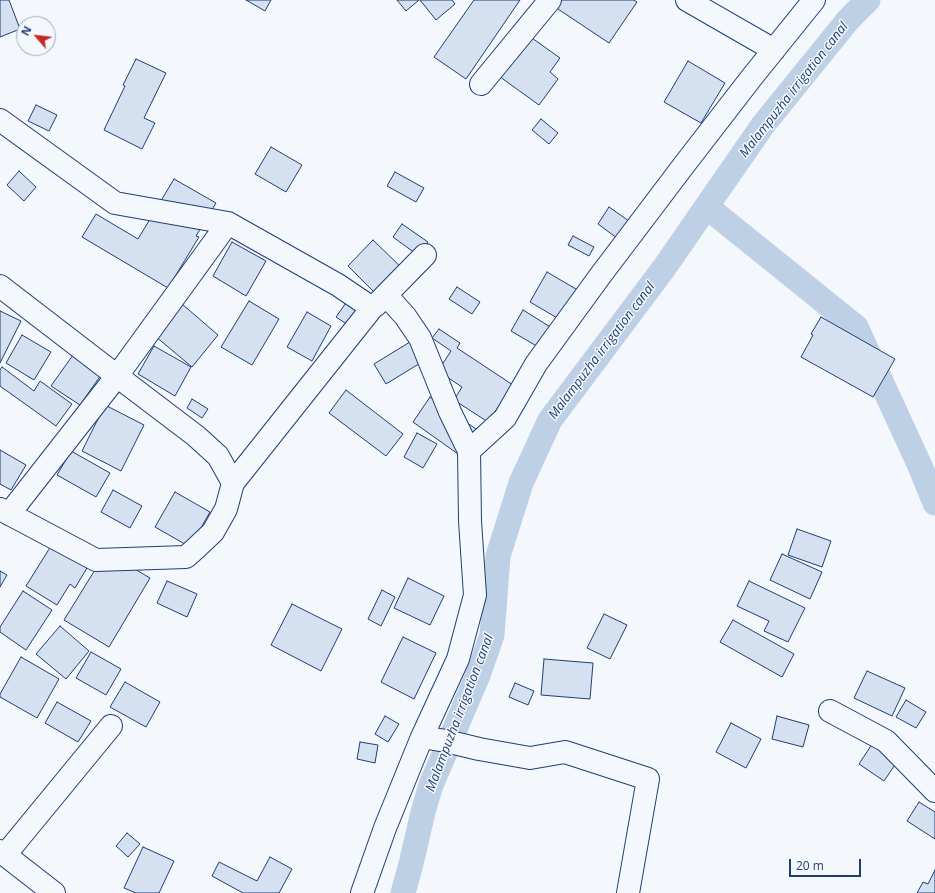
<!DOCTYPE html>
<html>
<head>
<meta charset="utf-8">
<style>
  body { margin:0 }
  #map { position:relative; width:935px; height:893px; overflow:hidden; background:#f4f7fb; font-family:"Open Sans",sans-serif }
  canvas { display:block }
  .north { position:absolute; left:16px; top:16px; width:40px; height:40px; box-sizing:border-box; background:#f4f7fb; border:1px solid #9eadc5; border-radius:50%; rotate:298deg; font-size:11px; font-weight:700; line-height:16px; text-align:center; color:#1d3f73 }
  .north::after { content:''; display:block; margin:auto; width:14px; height:18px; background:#c62828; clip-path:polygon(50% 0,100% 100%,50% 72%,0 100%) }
  .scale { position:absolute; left:789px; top:859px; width:72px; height:18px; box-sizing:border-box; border:2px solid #1d3f73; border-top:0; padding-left:5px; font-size:12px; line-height:14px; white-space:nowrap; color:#1d3f73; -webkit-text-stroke:3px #f4f7fb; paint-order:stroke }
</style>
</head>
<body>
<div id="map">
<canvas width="935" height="893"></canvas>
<div class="north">N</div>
<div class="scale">20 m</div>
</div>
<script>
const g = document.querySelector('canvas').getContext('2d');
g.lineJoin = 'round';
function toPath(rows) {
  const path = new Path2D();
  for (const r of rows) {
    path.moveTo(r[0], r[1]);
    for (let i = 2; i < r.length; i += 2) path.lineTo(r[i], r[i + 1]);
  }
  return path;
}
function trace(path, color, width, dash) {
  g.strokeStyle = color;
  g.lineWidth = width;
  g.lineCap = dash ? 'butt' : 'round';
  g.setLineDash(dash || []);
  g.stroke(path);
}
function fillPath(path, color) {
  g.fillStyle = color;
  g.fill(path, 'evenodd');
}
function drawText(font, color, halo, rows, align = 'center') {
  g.font = font + ' "Open Sans",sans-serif';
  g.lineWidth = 3;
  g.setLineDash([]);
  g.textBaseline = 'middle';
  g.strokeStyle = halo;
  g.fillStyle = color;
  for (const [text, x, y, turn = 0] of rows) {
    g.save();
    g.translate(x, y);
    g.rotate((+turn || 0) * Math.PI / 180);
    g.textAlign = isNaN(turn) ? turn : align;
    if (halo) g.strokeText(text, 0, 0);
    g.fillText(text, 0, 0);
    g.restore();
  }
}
trace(toPath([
  [707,207,856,327,920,466,935,503],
  [403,893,411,864,423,812,431,785,478,675,492,635,498,556,521,483,550,420,664,268,763,125,848,20,868,0]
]), '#bed0e5', 25);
const building = toPath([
  [0,0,9,0,20,29,0,37,0,0],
  [246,0,271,0,265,11,246,0],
  [397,0,419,0,406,11,397,0],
  [420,0,452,0,455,4,436,20,420,0],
  [474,0,520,0,466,79,434,57,474,0],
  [560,0,634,0,637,2,609,43,555,7,560,0],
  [532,38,560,58,550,72,558,79,539,105,496,74,511,53,517,58,532,38],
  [136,59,166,73,144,118,155,123,142,149,104,130,125,86,123,85,136,59],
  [688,61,725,83,701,123,664,102,688,61],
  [36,105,57,115,49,131,28,121,36,105],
  [541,119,558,133,549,144,532,130,541,119],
  [271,147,302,165,286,192,255,174,271,147],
  [19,171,36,187,24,201,7,185,19,171],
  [395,172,424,188,416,202,387,186,395,172],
  [174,179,216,203,196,236,199,237,168,288,82,237,96,214,138,239,174,179],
  [609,207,629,221,617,238,598,224,609,207],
  [402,224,428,242,419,256,393,237,402,224],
  [573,236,594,247,589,256,568,245,573,236],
  [373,240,404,270,379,297,348,266,373,240],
  [232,242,266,261,246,296,213,276,232,242],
  [547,272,581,292,564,322,530,302,547,272],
  [457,287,480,302,472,314,449,299,457,287],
  [348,300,363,310,351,327,336,317,348,300],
  [249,301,279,319,252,365,221,347,249,301],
  [182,304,218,335,192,367,155,336,182,304],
  [523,310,552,328,540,348,511,331,523,310],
  [0,311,21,321,0,363,0,311],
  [307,312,331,326,312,361,287,347,307,312],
  [821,317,895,359,873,397,801,357,813,335,811,334,821,317],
  [439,329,460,343,457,348,513,385,488,422,454,400,462,387,438,371,451,351,432,338,439,329],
  [22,335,51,352,34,380,6,363,22,335],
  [410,342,422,362,386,384,374,364,410,342],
  [154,346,191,367,175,396,138,374,154,346],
  [73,355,101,375,80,405,51,386,73,355],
  [2,367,34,391,40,381,72,404,56,426,0,386,0,370,2,367],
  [346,390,403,434,386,456,329,413,346,390],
  [430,397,476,429,458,454,413,422,430,397],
  [192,399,208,409,202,418,187,408,192,399],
  [105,405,144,425,121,471,82,451,105,405],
  [417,433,437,444,423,468,404,457,417,433],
  [0,450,26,465,11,490,0,484,0,450],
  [71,451,110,473,96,497,57,475,71,451],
  [113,490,142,506,130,528,101,512,113,490],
  [175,492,210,512,190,547,155,527,175,492],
  [797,529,831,541,822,567,788,555,797,529],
  [51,546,87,568,75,588,70,584,57,605,26,586,51,546],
  [106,552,150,578,109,647,64,620,106,552],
  [782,554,822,572,810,599,770,580,782,554],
  [0,571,7,575,0,587,0,571],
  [408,578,444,596,430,625,394,608,408,578],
  [167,581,197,594,187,617,157,603,167,581],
  [749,581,805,608,788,642,764,631,769,621,737,606,749,581],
  [382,590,395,597,381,626,368,619,382,590],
  [23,591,52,610,26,650,0,632,0,627,23,591],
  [292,604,342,629,321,671,271,645,292,604],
  [604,614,627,625,610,659,587,648,604,614],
  [733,620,794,654,782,677,720,642,733,620],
  [60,626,89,651,66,679,36,654,60,626],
  [403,637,436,653,414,699,381,682,403,637],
  [91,652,121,669,106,695,76,678,91,652],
  [21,657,59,679,37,718,0,697,0,694,21,657],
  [544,659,593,663,590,699,541,695,544,659],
  [867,671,905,688,892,716,854,698,867,671],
  [125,682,160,702,146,727,110,707,125,682],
  [515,683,534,691,528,705,509,697,515,683],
  [906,700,926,712,916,728,896,717,906,700],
  [57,702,91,721,78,742,45,723,57,702],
  [385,716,399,724,388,742,375,734,385,716],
  [777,716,809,725,803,747,772,739,777,716],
  [731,723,761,739,746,768,716,752,731,723],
  [878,735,903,753,884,781,859,764,878,735],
  [360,742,378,745,375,763,357,759,360,742],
  [919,802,935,812,935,839,907,821,919,802],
  [127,833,140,844,128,857,116,846,127,833],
  [143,847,174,861,159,893,136,893,124,888,143,847],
  [270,857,292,869,279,893,243,893,212,876,219,862,257,881,270,857],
  [935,870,935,893,917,893,923,882,928,884,935,870]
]);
fillPath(building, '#d5e0f0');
trace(building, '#1d3f73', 1);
const minor = toPath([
  [687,0,774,50],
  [481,84,550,0],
  [0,120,115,203,228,223,338,285,372,308,233,483],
  [0,286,117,376,196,436,218,456,233,483,226,509,213,532,195,549,186,557,96,560,0,509],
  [386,295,405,316,420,338,450,412,469,451],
  [376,305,425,255],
  [9,514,117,376,228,223],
  [830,711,886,741,935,791],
  [422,737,446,741,479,749,530,758,565,752,648,779,628,893],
  [0,851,54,893],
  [5,855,111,726],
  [362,893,385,828,422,737,458,659,475,595,470,521,469,451,505,418,536,364,600,276,684,165,752,77,814,0]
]);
trace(minor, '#1d3f73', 24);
trace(minor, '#f4f7fb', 22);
drawText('italic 13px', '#1d3f73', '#f4f7fb', [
  ["Malampuzha irrigation canal",794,90,-52],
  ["Malampuzha irrigation canal",602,351,-53],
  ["Malampuzha irrigation canal",460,713,-69]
]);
</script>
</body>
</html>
